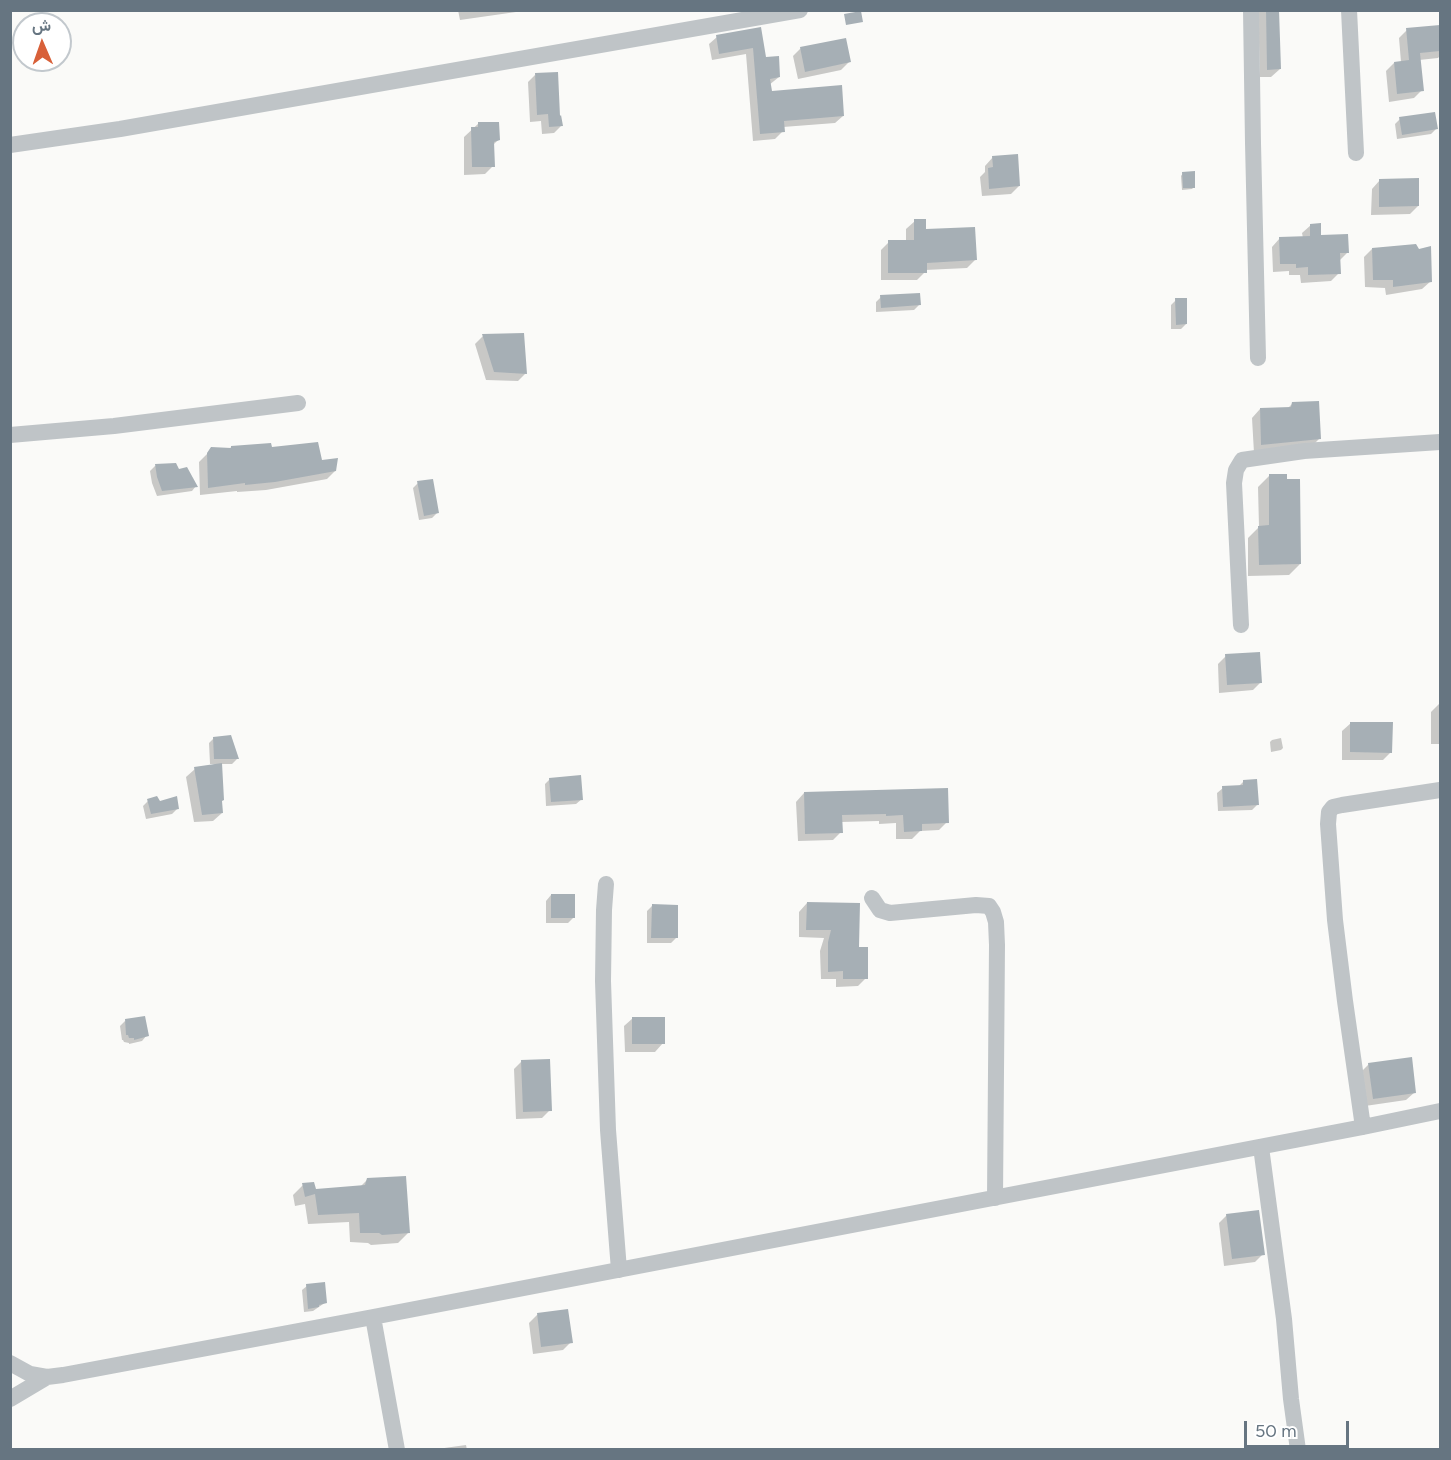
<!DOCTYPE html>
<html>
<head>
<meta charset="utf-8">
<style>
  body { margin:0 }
  #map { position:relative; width:1451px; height:1460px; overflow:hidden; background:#fafaf8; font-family:Figtree,Vazirmatn,sans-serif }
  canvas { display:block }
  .frame { position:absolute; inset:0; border:12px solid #667581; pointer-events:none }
  .north { position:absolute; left:12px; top:12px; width:60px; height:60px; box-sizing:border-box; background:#fff; border:2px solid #c2c8cd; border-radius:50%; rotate:358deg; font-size:16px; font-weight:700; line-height:24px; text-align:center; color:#667581 }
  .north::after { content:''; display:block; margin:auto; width:21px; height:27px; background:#d86039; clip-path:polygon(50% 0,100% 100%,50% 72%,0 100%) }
  .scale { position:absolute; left:1244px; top:1421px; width:105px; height:27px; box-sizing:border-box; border:3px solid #667581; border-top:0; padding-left:8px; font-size:18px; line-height:21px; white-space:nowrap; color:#667581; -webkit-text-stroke:4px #fff; paint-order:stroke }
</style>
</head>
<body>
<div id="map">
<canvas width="1451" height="1460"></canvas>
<div class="frame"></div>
<div class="north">ش</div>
<div class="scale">50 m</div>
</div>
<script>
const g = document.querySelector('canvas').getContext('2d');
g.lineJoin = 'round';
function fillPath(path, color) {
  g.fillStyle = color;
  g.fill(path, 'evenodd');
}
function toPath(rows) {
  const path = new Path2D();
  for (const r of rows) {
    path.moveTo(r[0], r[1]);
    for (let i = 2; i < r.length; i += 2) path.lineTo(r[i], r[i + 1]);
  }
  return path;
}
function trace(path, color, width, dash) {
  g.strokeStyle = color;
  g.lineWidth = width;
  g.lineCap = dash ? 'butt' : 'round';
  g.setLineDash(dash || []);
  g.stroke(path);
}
fillPath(toPath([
  [458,10,530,10,460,20],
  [1258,10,1277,10,1280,69,1271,77,1260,77],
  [1440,27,1440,56,1438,58,1419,60,1422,90,1414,98,1389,102,1386,71,1394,63,1401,62,1399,38,1407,30],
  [760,29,765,58,779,77,769,85,770,92,843,116,835,123,783,127,783,131,775,139,753,141,746,54,712,60,709,44,717,37],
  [801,48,849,62,841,70,798,79,793,56],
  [535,75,559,117,561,126,554,133,542,134,541,121,530,122,528,82],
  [1400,119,1436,129,1431,134,1397,139,1395,124],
  [479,123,498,140,493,145,493,166,485,174,464,175,464,137],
  [993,157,1019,186,1011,194,982,196,980,177,985,172,985,166],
  [1183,173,1194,187,1192,189,1182,190,1181,176],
  [1380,180,1418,206,1410,214,1371,215,1372,189],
  [915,221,925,231,975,260,967,268,925,270,925,272,917,280,881,280,881,250,889,242,906,242,906,229],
  [1311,225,1320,237,1347,253,1339,261,1339,273,1331,281,1301,283,1300,275,1289,275,1289,271,1273,272,1272,247,1280,238,1303,238,1302,233],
  [1372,249,1431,281,1422,289,1386,295,1385,288,1365,287,1364,257],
  [881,297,919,305,914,310,876,312,876,302],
  [1176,300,1186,324,1181,329,1171,329,1171,305],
  [483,336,526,373,518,381,486,380,475,344],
  [1293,403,1319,439,1311,447,1254,453,1252,418,1260,409,1288,408],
  [231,447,272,448,320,461,335,471,327,479,266,490,237,492,237,491,200,495,199,462,212,449,229,450],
  [175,464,178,471,196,486,192,491,157,496,152,483,150,471,155,466],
  [1269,476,1300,564,1289,575,1248,576,1248,538,1259,527,1258,487],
  [418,483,437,513,432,518,419,520,413,488],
  [1226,656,1261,682,1253,690,1219,693,1218,664],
  [1439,704,1440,704,1440,744,1431,744,1431,712],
  [1351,723,1391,752,1383,760,1342,760,1342,731],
  [230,736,237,759,232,764,221,764,222,813,213,821,194,822,186,777,195,769,217,764,210,764,209,743,214,738],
  [1281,738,1283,748,1281,750,1271,752,1270,742,1272,740],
  [550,779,582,799,576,804,546,806,545,784],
  [1244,781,1257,805,1252,810,1218,811,1217,793,1223,788,1238,787],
  [804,793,947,822,939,830,920,831,912,839,896,839,896,823,879,824,879,821,841,822,841,832,833,840,798,841,796,802],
  [148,801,159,803,177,809,172,814,146,819,143,806],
  [551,895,574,917,568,923,546,923,546,901],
  [807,903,857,948,866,978,858,986,836,987,836,979,821,979,820,951,824,938,799,937,799,912],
  [652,906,676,938,671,943,647,943,647,911],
  [633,1018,663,1043,655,1052,625,1052,624,1026],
  [125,1021,147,1035,142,1041,129,1044,129,1043,124,1042,123,1040,122,1040,120,1026],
  [522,1061,550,1110,542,1118,516,1119,514,1069],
  [1369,1064,1415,1092,1406,1100,1365,1106,1361,1072],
  [368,1179,408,1233,398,1243,371,1245,368,1243,350,1242,349,1222,308,1224,305,1204,295,1206,293,1195,303,1185,315,1191,360,1187],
  [1227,1215,1263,1254,1255,1262,1224,1266,1219,1223],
  [307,1286,326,1302,313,1311,304,1312,302,1290],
  [567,1311,571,1342,563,1350,533,1354,529,1323,537,1315],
  [466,1445,467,1450,437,1450,437,1449]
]), '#0003');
fillPath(toPath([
  [1266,10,1279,10,1281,69,1267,70],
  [861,11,863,22,846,25,844,14],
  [1440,25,1440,51,1420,53,1424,91,1397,94,1394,62,1409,60,1406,28],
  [761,27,766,57,779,56,780,77,770,79,772,91,842,85,844,116,784,121,785,132,760,134,753,48,719,54,716,35],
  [846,38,851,62,805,72,800,47],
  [558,72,560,116,561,115,563,126,549,127,548,114,537,115,535,73],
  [1435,112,1438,129,1402,135,1399,117],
  [478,122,499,122,500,140,494,142,495,167,472,167,471,127,478,127],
  [1018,154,1020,186,989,189,988,168,993,167,992,156],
  [1195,171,1195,188,1183,188,1182,172],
  [1419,178,1419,206,1379,207,1379,179],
  [914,219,926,219,926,229,975,227,977,260,927,263,927,273,888,273,888,240,914,240],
  [1321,223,1321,235,1348,234,1349,253,1340,253,1341,274,1308,275,1308,267,1296,268,1296,264,1280,264,1279,237,1310,236,1310,224],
  [1416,244,1419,249,1431,246,1432,282,1393,287,1393,280,1373,280,1372,248],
  [920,293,921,305,881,308,880,295],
  [1175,298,1187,298,1187,324,1176,325],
  [524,333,527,374,494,372,482,334],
  [1319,401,1321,439,1261,445,1260,408,1291,407,1292,402],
  [318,442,322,460,338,458,336,471,275,482,245,485,245,483,208,488,207,453,211,447,231,448,231,446,271,443,272,447],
  [176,463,179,469,187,467,198,487,162,491,157,477,155,464],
  [1269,474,1287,474,1287,479,1300,479,1301,564,1259,565,1258,526,1269,525],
  [433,479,439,513,424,516,417,481],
  [1260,652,1262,683,1227,685,1225,654],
  [1350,722,1393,722,1392,753,1350,752],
  [231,735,239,759,214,759,213,737],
  [222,763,224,800,222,801,223,813,202,815,194,767],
  [581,775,583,800,551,802,549,778],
  [1257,779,1259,805,1223,807,1222,786,1243,785,1243,780],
  [948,788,949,823,922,824,922,831,904,832,903,815,886,816,886,814,842,815,843,833,805,834,804,792],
  [157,796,160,801,177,796,179,809,151,814,147,799],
  [551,894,575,894,575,918,551,918],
  [807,902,860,903,859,947,868,947,868,979,843,979,843,971,828,972,828,942,831,930,806,930],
  [652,904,678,905,678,938,651,938],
  [145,1016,149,1036,134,1040,134,1038,129,1038,128,1035,126,1035,125,1019],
  [632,1017,665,1017,665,1044,632,1044],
  [1412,1057,1416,1093,1373,1099,1368,1063],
  [550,1059,552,1111,523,1112,521,1060],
  [406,1176,410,1233,382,1235,379,1233,360,1233,359,1213,318,1215,315,1194,305,1197,302,1183,314,1182,316,1189,365,1185,367,1178],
  [1259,1210,1265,1255,1232,1259,1226,1214],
  [325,1282,327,1303,319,1305,319,1307,308,1309,306,1284],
  [568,1309,573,1343,541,1347,537,1313]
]), '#a6afb5');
trace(toPath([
  [1251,10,1253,143,1258,358],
  [1349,10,1356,153],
  [10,145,120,129,800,10],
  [10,435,114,426,298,403],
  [1241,625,1234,483,1236,470,1242,460,1304,451,1440,442],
  [606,884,604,910,603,981,608,1130,619,1270],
  [872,898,880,910,890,913,976,905,989,906,993,912,996,922,997,945,995,1198],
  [1363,1127,1345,1001,1335,920,1328,824,1329,812,1333,807,1342,805,1440,790],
  [1261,1147,1284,1319,1291,1399,1298,1450],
  [373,1317,397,1450],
  [10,1363,30,1374,47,1377,63,1375,373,1317,1363,1127,1440,1111],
  [10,1399,47,1377]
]), '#bfc4c7', 16);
</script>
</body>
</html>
